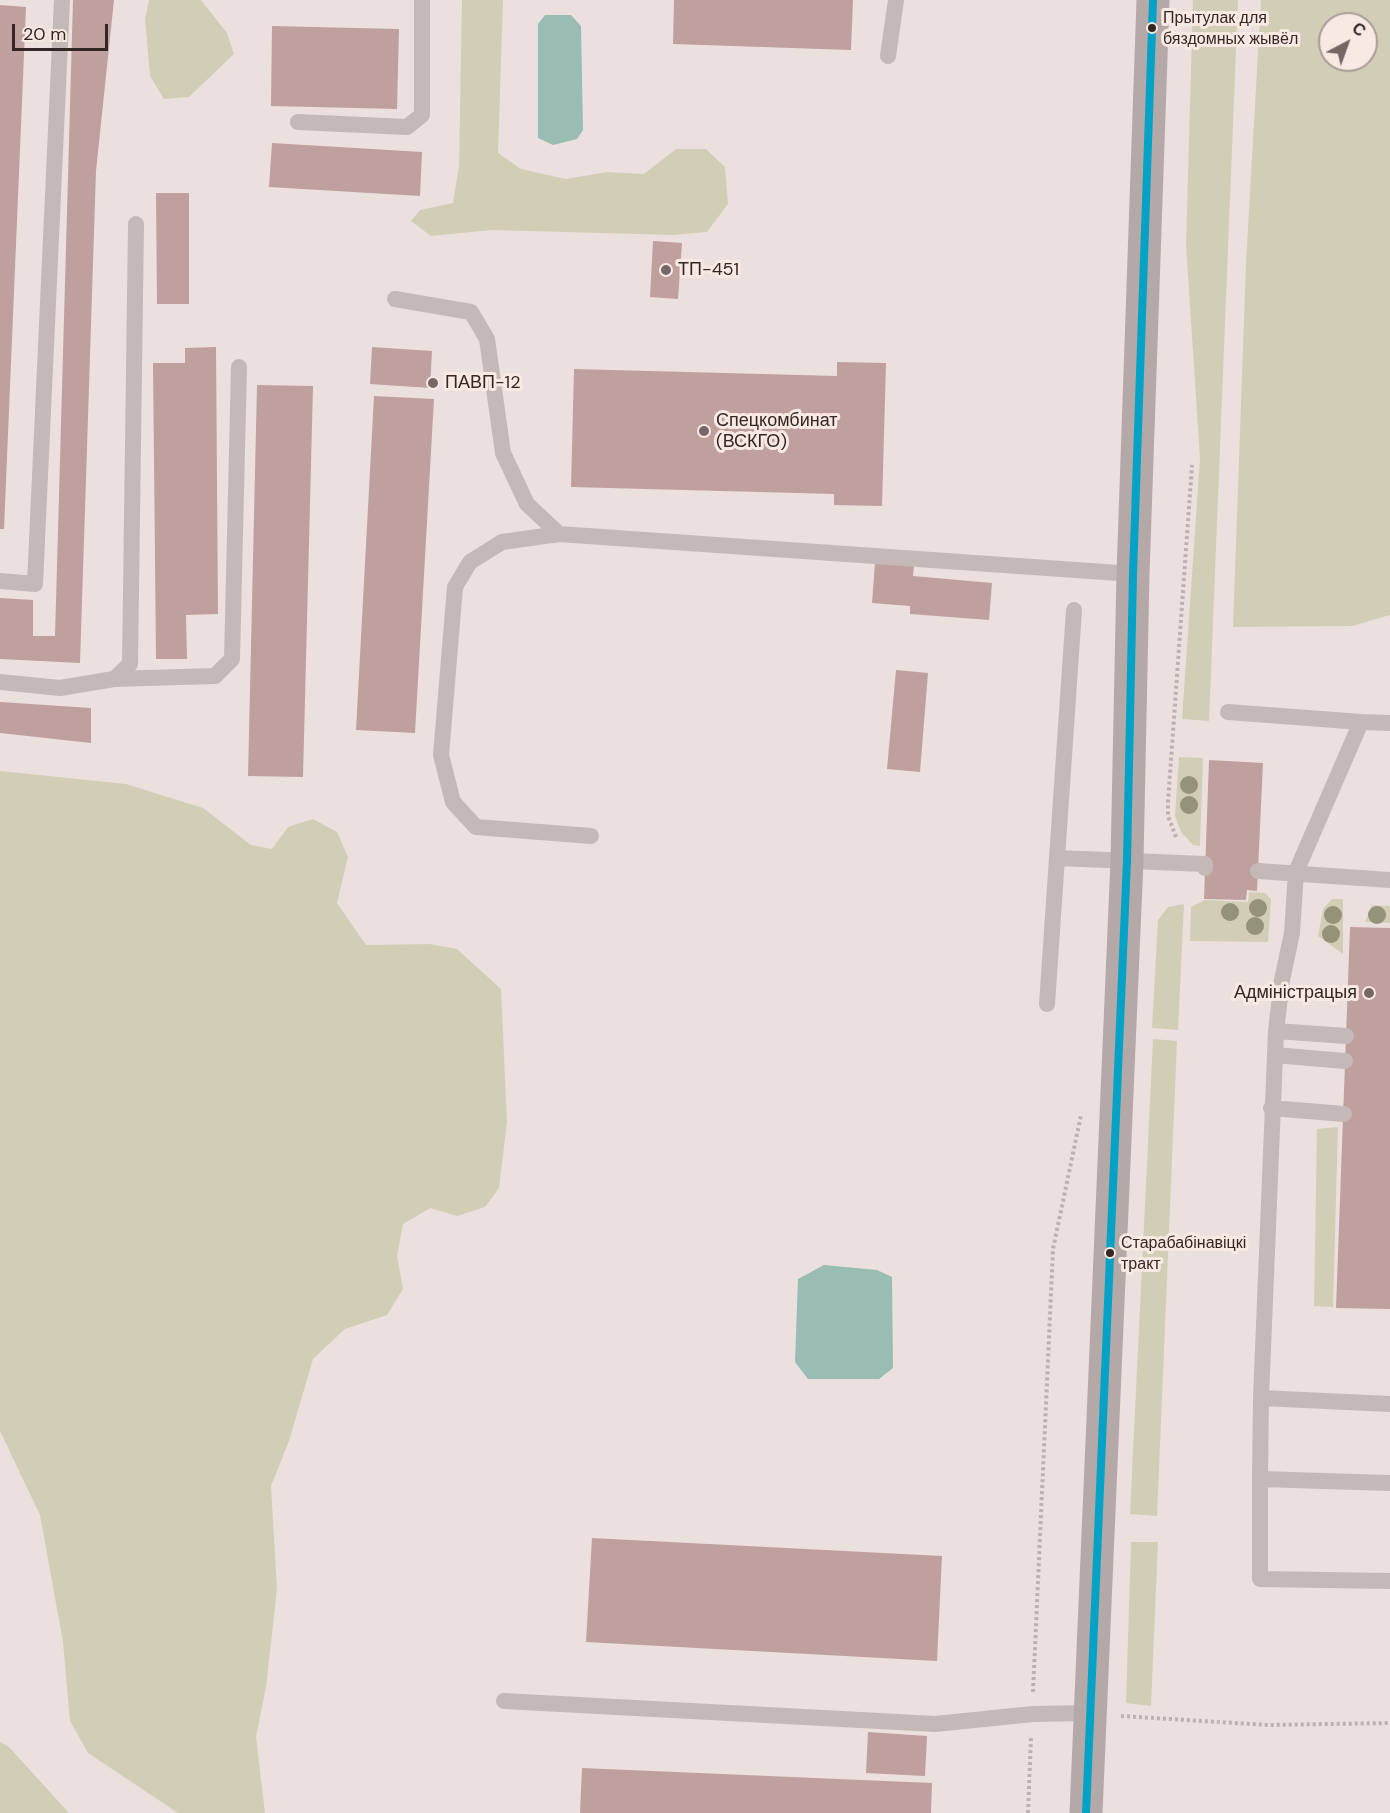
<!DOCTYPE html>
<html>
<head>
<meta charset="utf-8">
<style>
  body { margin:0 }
  #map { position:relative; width:1390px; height:1813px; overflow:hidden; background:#ebe0dd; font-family:"DM Sans",sans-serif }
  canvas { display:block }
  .north { position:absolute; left:1318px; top:12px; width:60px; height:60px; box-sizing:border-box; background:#f9e9e3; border:2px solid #aa9b97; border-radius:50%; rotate:41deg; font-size:16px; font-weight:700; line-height:24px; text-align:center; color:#342625 }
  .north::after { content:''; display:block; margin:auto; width:21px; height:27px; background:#746765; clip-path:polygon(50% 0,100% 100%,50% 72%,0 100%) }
  .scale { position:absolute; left:12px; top:24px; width:96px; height:27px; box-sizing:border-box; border:3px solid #342625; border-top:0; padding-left:8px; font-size:18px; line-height:21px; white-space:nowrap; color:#342625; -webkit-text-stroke:4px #f9e9e3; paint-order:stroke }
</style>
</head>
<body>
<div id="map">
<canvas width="1390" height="1813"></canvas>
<div class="north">С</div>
<div class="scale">20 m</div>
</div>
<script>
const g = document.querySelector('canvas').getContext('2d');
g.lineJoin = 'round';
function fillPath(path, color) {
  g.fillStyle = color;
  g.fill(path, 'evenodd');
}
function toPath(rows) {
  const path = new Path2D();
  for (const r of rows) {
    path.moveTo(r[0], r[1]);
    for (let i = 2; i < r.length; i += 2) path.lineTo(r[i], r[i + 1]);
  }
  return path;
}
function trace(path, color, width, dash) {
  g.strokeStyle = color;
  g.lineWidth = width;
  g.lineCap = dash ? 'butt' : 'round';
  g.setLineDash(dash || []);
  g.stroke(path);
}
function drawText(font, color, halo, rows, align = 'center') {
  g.font = font + ' "DM Sans",sans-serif';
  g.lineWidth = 6;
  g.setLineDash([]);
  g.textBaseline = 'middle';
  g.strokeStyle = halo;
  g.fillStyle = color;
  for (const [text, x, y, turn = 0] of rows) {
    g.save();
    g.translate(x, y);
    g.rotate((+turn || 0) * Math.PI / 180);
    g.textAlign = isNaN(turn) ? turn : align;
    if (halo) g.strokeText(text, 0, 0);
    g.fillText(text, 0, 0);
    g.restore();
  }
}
fillPath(toPath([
  [149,0,201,0,227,33,234,54,189,97,164,99,150,76,145,19],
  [462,0,503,0,498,153,521,169,566,179,607,172,644,174,676,149,706,149,725,167,728,204,707,232,673,235,492,230,431,236,411,221,420,210,453,203,459,166],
  [1193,0,1238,0,1209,721,1182,719,1200,459,1186,245],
  [1261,0,1390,0,1390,615,1352,626,1233,627,1246,263],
  [1330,24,1366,24,1366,60,1330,60],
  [1179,757,1203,758,1200,846,1193,845,1181,832,1175,816],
  [0,771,126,784,203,808,251,845,272,849,288,827,313,819,337,832,348,857,337,903,366,945,429,944,457,949,501,989,507,1122,499,1188,485,1207,457,1216,430,1208,403,1224,397,1256,403,1289,387,1315,345,1329,313,1359,289,1441,271,1486,277,1589,266,1687,256,1737,265,1813,178,1813,88,1753,70,1721,63,1642,40,1515,0,1431],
  [1249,892,1265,893,1271,899,1268,942,1190,941,1191,907,1205,900,1248,902],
  [1332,899,1343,899,1343,954,1318,936,1323,909],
  [1184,904,1178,1030,1152,1028,1158,920,1168,907],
  [1372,905,1390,906,1390,923,1365,922],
  [1153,1039,1177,1041,1157,1516,1130,1514],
  [1338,1127,1333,1307,1314,1306,1317,1129],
  [1131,1542,1158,1542,1151,1706,1126,1703],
  [0,1742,9,1747,69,1813,0,1813]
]), '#d2ceb6');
fillPath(toPath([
  [545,15,571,15,581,26,583,130,577,139,553,145,538,138,538,24],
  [824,1265,877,1270,892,1277,893,1368,879,1379,808,1379,795,1362,798,1279]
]), '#99bdb3');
fillPath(toPath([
  [73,0,114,0,96,171,80,663,0,659,0,598,33,600,33,636,55,636],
  [674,0,853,0,851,50,673,44],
  [0,5,26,7,4,529,0,529],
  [272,26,399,29,397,109,271,106],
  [272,143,422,152,420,196,269,187],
  [156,193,189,193,189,304,157,304],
  [653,241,682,243,678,299,650,297],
  [216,347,218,614,186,615,187,659,156,659,153,363,185,363,185,348],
  [372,347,432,351,430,388,370,384],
  [837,362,886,363,882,506,834,505,834,494,571,487,574,369,837,376],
  [257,385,313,386,303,777,248,776],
  [374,396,434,399,415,733,356,730],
  [875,563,914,566,913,576,992,583,989,620,910,614,910,606,872,603],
  [896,670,928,673,920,772,887,769],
  [0,702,91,708,91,743,0,733],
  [1209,760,1263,763,1257,891,1247,890,1246,900,1204,899],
  [1350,927,1390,928,1390,1309,1336,1308],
  [592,1538,942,1556,937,1661,586,1642],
  [868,1732,927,1736,925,1776,866,1773],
  [582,1768,932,1783,931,1813,580,1813]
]), '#bfa09f');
trace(toPath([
  [1176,837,1168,816,1168,802,1192,465],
  [1033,1692,1053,1249,1081,1115],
  [1121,1716,1268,1725,1390,1723],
  [1028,1813,1031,1738]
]), '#bcb1af', 4, [3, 3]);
trace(toPath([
  [888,56,896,0],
  [298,122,407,127,422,115,422,0],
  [395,299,471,312,487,339,503,453,527,504,559,534,1133,574],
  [559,534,502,542,470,562,455,587,441,755,453,802,476,827,591,836],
  [0,581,35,584,62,0],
  [114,679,215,676,232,659,239,367],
  [0,682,60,688,114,679,130,664,136,224],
  [1228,712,1361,722],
  [1390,723,1361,722,1296,872,1292,933,1282,980,1276,1031,1261,1398,1390,1404],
  [1057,858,1205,864,1205,868],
  [1258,871,1390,880],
  [1047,1004,1074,610],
  [1276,1031,1346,1036],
  [1275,1055,1345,1061],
  [1271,1108,1344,1114],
  [1261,1398,1260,1479,1390,1483],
  [1260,1479,1260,1579,1390,1581],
  [504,1701,935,1724,1033,1714,1090,1713]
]), '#c4b9b6', 16);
trace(toPath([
  [1086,1813,1127,861,1133,574,1153,0]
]), '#b5a9a7', 33);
trace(toPath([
  [1086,1813,1127,861,1133,574,1153,0]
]), '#03a2c6', 8);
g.fillStyle = '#95927a';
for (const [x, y] of [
  [1189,785],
  [1189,805],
  [1258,908],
  [1230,912],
  [1333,915],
  [1377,915],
  [1255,926],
  [1331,934]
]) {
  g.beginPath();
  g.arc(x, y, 9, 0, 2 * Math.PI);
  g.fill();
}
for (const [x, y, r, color] of [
  [1152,28,5,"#342625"],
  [666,270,6,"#746765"],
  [433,383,6,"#746765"],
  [704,431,6,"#746765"],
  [1369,993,6,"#746765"],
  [1110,1253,5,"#342625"]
]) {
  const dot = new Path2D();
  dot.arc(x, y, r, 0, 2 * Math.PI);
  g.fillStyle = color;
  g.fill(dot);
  trace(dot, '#f9e9e3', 2);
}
drawText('16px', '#342625', '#f9e9e3', [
  ["Прытулак для",1163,19],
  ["бяздомных жывёл",1163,40],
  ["Старабабінавіцкі",1121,1244],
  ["тракт",1121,1265]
], 'left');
drawText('18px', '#342625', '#f9e9e3', [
  ["ТП-451",678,270],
  ["ПАВП-12",445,383],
  ["Спецкомбинат",716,421],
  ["(ВСКГО)",716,442],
  ["Адміністрацыя",1357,993,"right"]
], 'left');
</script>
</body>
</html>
